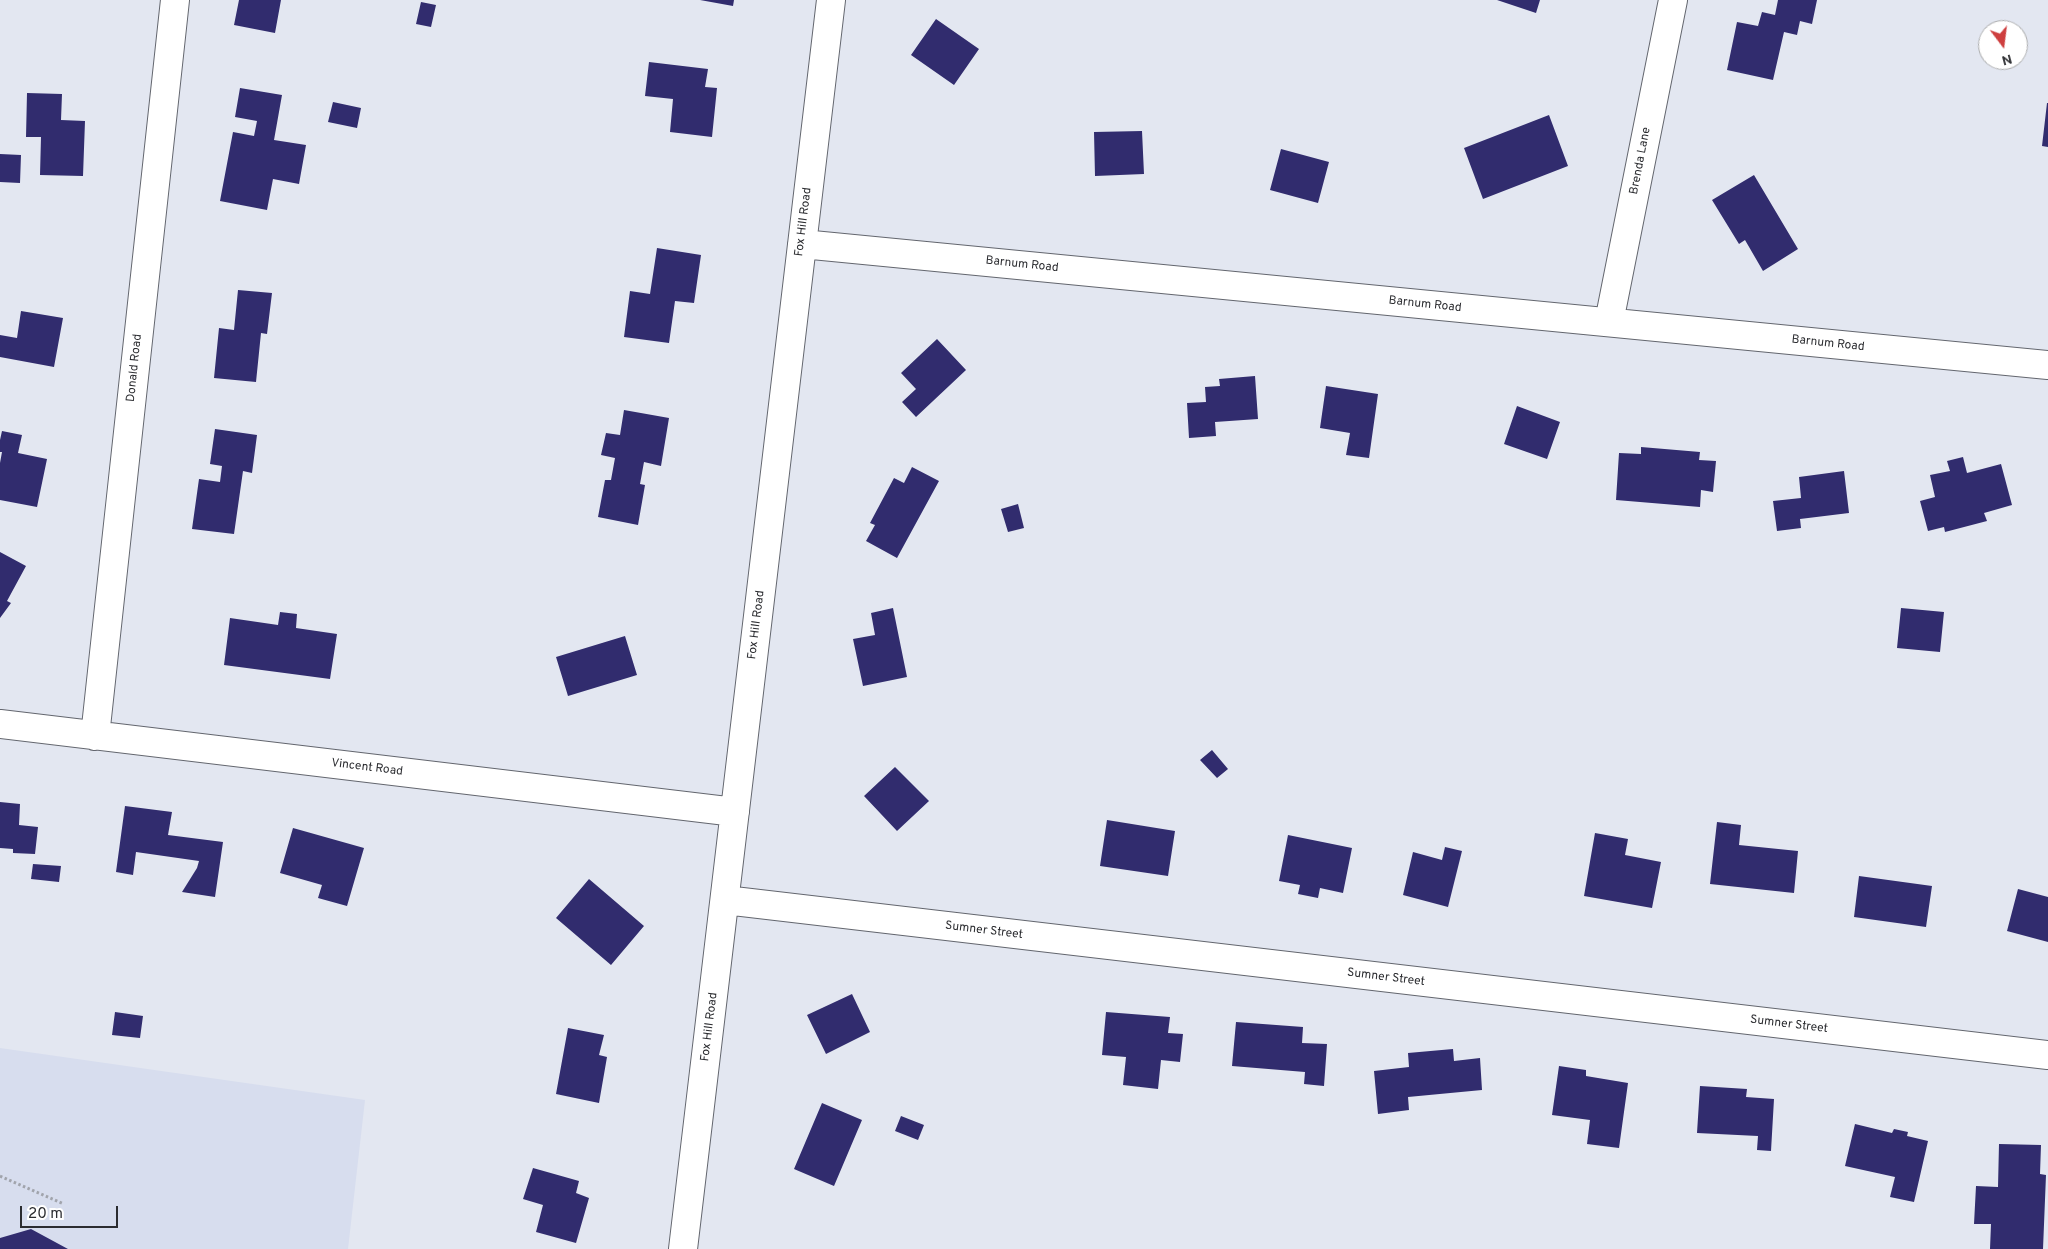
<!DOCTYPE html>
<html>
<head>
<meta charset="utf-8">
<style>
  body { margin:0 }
  #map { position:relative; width:2048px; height:1249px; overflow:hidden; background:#e3e7f1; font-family:Overpass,sans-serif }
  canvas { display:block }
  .north { position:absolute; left:1978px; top:20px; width:50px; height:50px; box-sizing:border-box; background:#fff; border:1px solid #aaabac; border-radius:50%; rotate:165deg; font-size:14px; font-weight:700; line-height:20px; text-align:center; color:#2b2c30 }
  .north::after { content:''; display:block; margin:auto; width:18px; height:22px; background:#ce3f3f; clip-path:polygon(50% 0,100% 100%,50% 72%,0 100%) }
  .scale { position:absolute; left:20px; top:1206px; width:98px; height:22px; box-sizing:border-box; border:2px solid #2b2c30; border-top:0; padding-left:6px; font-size:15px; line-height:18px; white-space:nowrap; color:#2b2c30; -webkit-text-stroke:4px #fff; paint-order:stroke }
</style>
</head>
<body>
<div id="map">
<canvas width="2048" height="1249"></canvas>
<div class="north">N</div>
<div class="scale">20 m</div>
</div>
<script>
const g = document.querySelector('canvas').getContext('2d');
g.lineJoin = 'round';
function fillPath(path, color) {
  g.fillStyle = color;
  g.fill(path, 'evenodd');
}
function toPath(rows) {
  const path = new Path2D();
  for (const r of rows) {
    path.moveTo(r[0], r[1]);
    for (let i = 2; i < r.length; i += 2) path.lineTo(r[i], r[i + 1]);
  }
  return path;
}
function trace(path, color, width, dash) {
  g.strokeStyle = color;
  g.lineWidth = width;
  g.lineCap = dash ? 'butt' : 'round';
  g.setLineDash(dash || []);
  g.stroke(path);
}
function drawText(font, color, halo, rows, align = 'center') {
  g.font = font + ' Overpass,sans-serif';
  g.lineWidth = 5;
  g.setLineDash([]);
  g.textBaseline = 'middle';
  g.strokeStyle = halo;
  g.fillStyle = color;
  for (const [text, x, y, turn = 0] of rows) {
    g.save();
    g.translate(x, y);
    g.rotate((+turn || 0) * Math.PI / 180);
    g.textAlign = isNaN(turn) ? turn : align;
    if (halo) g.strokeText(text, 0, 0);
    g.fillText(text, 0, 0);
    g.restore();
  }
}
fillPath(toPath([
  [0,1048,365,1100,348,1249,0,1249]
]), '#d7ddee');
fillPath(toPath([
  [239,0,281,0,275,33,234,25],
  [700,0,734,0,733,6],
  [1497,0,1540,0,1536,13],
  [1778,0,1817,0,1812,24,1800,21,1797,35,1784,32,1773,80,1727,70,1737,22,1758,26,1762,12,1775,15],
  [421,2,436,5,431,27,416,24],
  [936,19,979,49,954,85,911,55],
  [649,62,708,69,705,87,717,88,712,137,670,132,673,99,645,96],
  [240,88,282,95,274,140,306,145,299,184,273,179,267,210,220,201,233,132,254,136,257,121,235,117],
  [27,93,62,94,61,120,85,121,83,176,40,175,41,137,26,137],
  [333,102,361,108,357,128,328,122],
  [2047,103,2048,103,2048,147,2042,146],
  [1549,115,1568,166,1483,199,1464,148],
  [1142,131,1144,174,1095,176,1094,132],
  [1281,149,1329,162,1318,203,1270,190],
  [0,154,21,155,20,183,0,182],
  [1754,175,1798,249,1763,271,1745,240,1739,244,1712,200],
  [657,248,701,255,694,303,675,301,669,343,624,337,630,291,650,294],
  [238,290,272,293,267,334,261,333,256,382,214,378,219,328,234,330],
  [21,311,63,318,54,367,0,357,0,335,17,338],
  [937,339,966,370,916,417,902,402,916,389,901,373],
  [1255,376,1258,419,1215,422,1216,436,1189,438,1187,403,1206,402,1205,387,1220,386,1219,379],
  [1326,386,1378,394,1369,458,1346,455,1350,433,1320,428],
  [1517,406,1560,422,1547,459,1504,444],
  [624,410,669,418,661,466,644,462,640,484,645,485,638,525,598,517,605,480,611,480,615,458,601,455,606,433,620,435],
  [215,429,257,435,252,473,243,471,234,534,192,529,199,479,220,482,222,466,210,464],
  [2,431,22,435,18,453,47,459,37,507,0,500,0,463,2,452,0,452,0,440],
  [1641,447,1700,452,1699,460,1716,461,1713,492,1701,490,1700,507,1616,500,1619,453,1641,454],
  [1963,457,1967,473,2001,464,2012,505,1984,513,1987,521,1945,532,1944,527,1928,531,1920,501,1935,497,1930,475,1950,471,1947,461],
  [912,467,939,481,897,558,866,541,875,525,870,523,894,478,904,483],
  [1844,471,1849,513,1800,519,1801,528,1777,531,1773,501,1801,498,1799,477],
  [1018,504,1024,528,1008,532,1001,509],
  [0,552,26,566,7,601,11,603,0,618],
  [893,608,907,677,863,686,853,639,875,635,871,613],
  [1901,608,1944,612,1940,652,1897,648],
  [280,612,297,614,296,628,337,634,330,679,224,665,230,618,278,625],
  [625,636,637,675,568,696,556,657],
  [1212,750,1228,769,1217,778,1200,760],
  [895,767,929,801,897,831,864,796],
  [0,802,20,804,19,825,38,827,35,854,13,853,13,849,0,848],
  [125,806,172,812,168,835,223,842,215,897,182,892,197,868,199,861,136,852,133,875,116,872],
  [1107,820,1175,831,1168,876,1100,866],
  [1717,822,1741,825,1739,845,1798,851,1794,893,1710,884],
  [293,828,364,848,347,906,318,898,322,885,280,873],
  [1595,833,1628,839,1625,855,1661,862,1652,908,1584,896],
  [1288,835,1352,848,1343,893,1320,888,1318,898,1298,894,1300,885,1279,881],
  [1445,847,1462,851,1448,907,1403,895,1413,852,1442,860],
  [33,864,61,866,59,882,31,879],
  [1859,876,1932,886,1926,927,1854,917],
  [589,879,644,926,611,965,556,918],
  [2018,889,2048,897,2048,942,2007,931],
  [852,994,870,1032,826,1054,807,1015],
  [115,1012,143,1016,140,1038,112,1035],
  [1106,1012,1170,1017,1168,1033,1183,1034,1180,1062,1161,1060,1158,1089,1123,1085,1126,1057,1102,1055],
  [1236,1022,1303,1027,1302,1043,1327,1044,1324,1086,1304,1084,1305,1072,1232,1066],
  [568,1028,604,1035,599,1055,607,1057,599,1103,556,1094],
  [1453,1049,1454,1061,1480,1058,1482,1090,1408,1097,1409,1110,1378,1114,1374,1071,1409,1067,1408,1053],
  [1559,1066,1586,1070,1586,1076,1628,1083,1619,1148,1587,1144,1590,1120,1552,1115],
  [1700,1086,1747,1089,1746,1097,1774,1099,1771,1151,1757,1150,1758,1136,1697,1133],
  [822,1103,862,1120,834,1186,794,1169],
  [901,1116,924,1125,918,1140,895,1131],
  [1855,1124,1892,1133,1894,1129,1908,1132,1907,1136,1928,1141,1914,1202,1890,1197,1895,1177,1845,1166],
  [1999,1144,2041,1145,2040,1174,2046,1175,2043,1249,1990,1249,1991,1224,1974,1224,1976,1186,1998,1187],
  [533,1168,579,1181,576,1193,589,1198,576,1243,536,1232,543,1205,523,1199],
  [31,1229,68,1249,0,1249,0,1238]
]), '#312c6e');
const street = toPath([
  [802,244,2048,365],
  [1609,322,1673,0],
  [0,724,735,812],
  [95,736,175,0],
  [725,900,2048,1055],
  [683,1249,831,0]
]);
trace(street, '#63666e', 30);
trace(toPath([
  [0,1176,64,1204]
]), '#a1a4ac', 3, [2.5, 2.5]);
trace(street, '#fff', 28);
drawText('12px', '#2b2c30', '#fff', [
  ["Brenda Lane",1641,161,-79],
  ["Fox Hill Road",804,222,-83],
  ["Barnum Road",1022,265,6],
  ["Barnum Road",1425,305,6],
  ["Barnum Road",1828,344,6],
  ["Donald Road",135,368,-84],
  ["Fox Hill Road",757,625,-83],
  ["Vincent Road",367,768,7],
  ["Sumner Street",984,931,7],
  ["Sumner Street",1386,978,7],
  ["Sumner Street",1789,1025,7],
  ["Fox Hill Road",710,1027,-83]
]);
</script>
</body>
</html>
